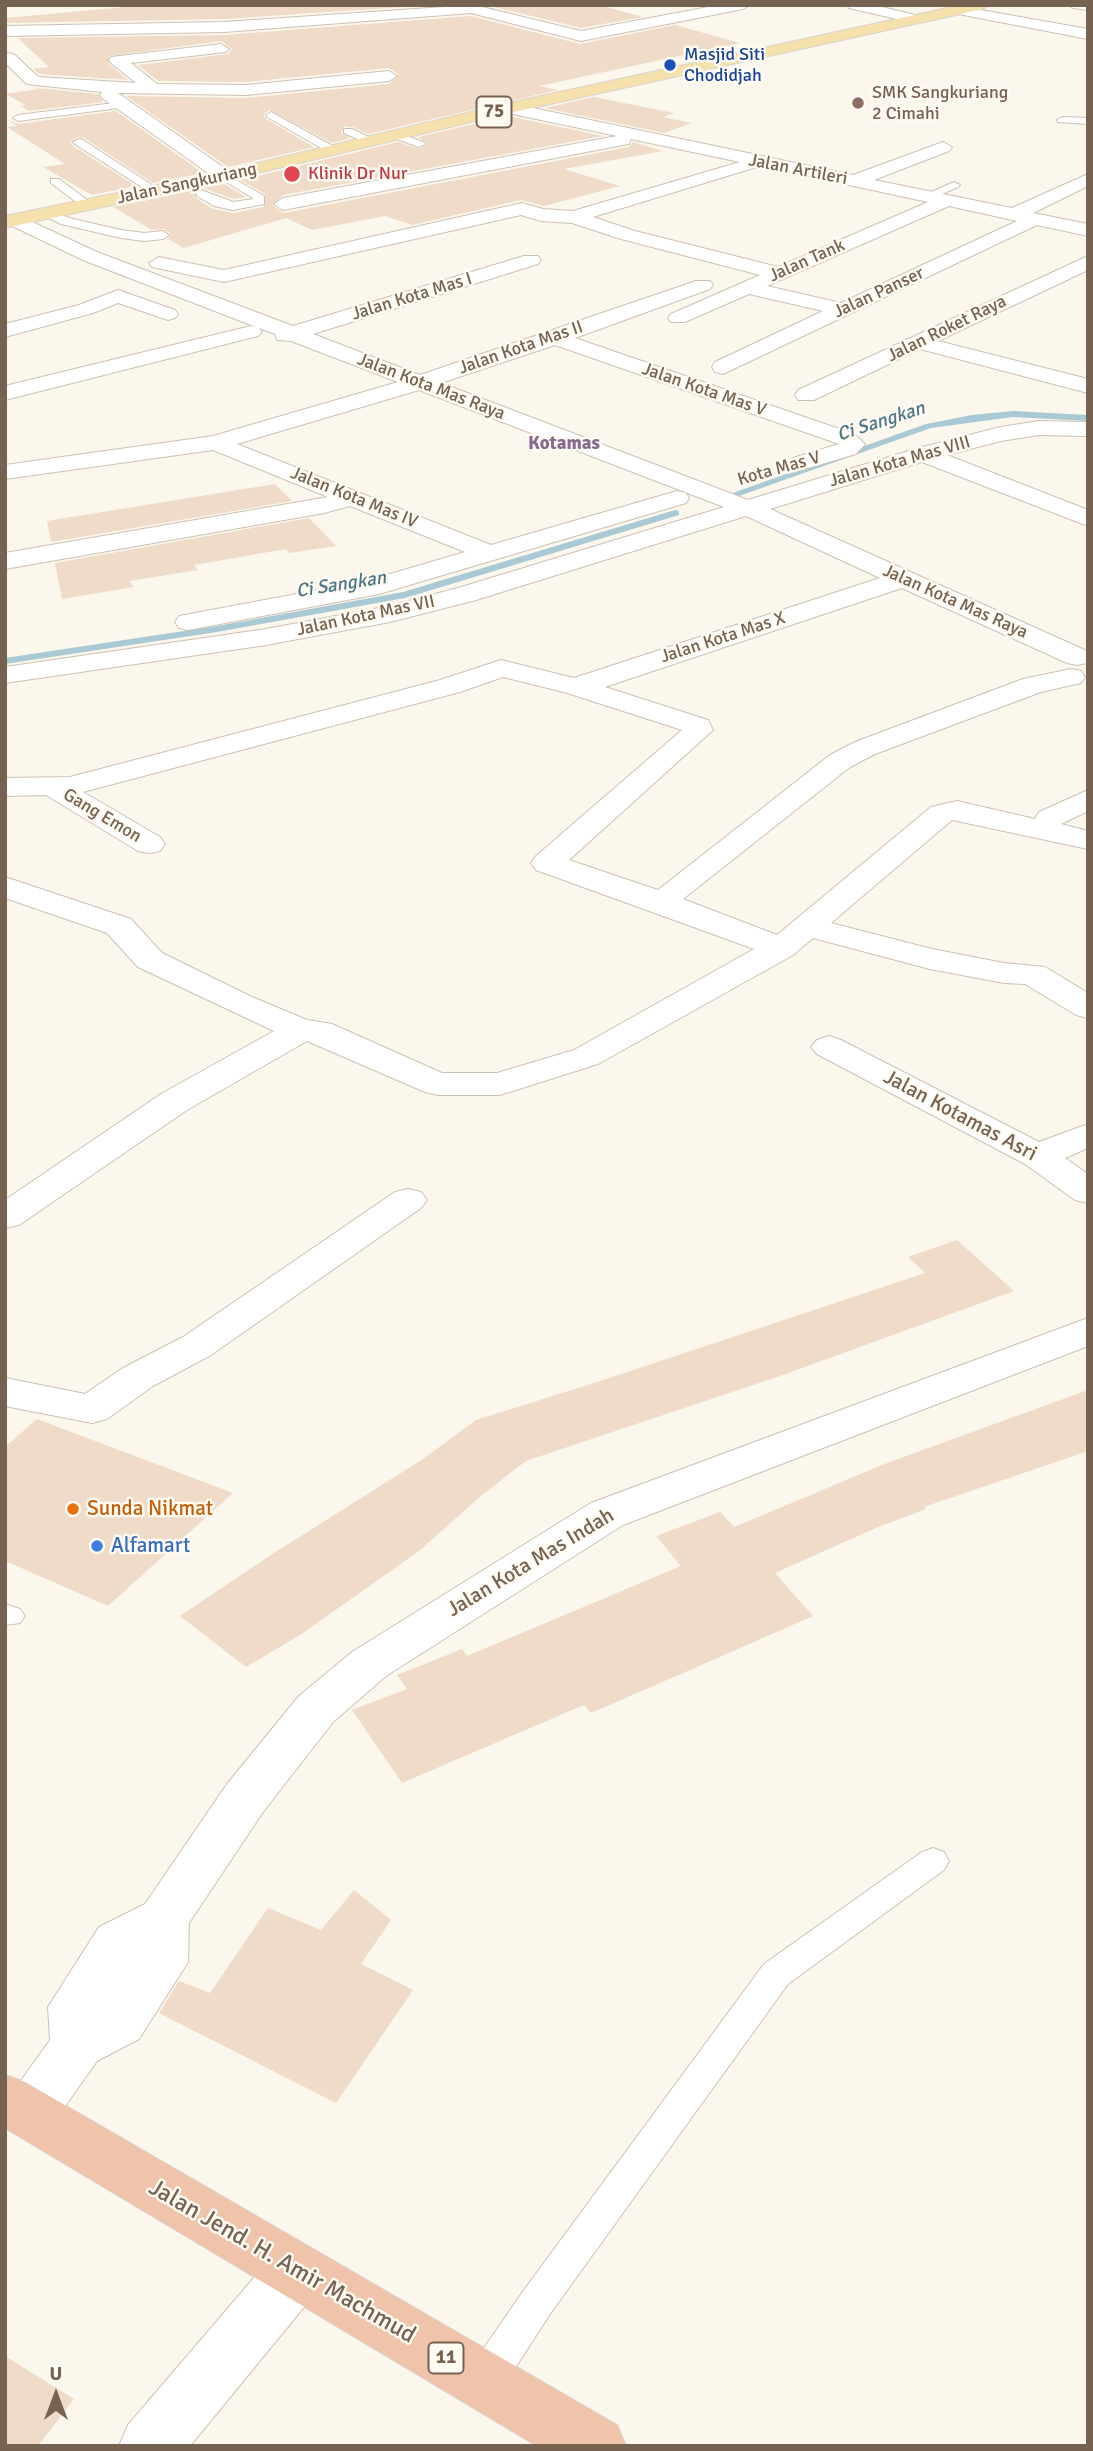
<!DOCTYPE html>
<html>
<head>
<meta charset="utf-8">
<style>
  body { margin:0 }
  #map { position:relative; width:1093px; height:2451px; overflow:hidden; background:#fbf7ed; font-family:Signika,sans-serif }
  canvas { display:block }
  .frame { position:absolute; inset:0; border:7px solid #766251; pointer-events:none }
  .north { position:absolute; left:21px; top:2360px; width:70px; height:70px; -webkit-text-stroke:5px #fefbf3; paint-order:stroke; rotate:0deg; font-size:19px; font-weight:700; line-height:28px; text-align:center; color:#766251 }
  .north::after { content:''; display:block; margin:auto; width:24px; height:32px; background:#766251; clip-path:polygon(50% 0,100% 100%,50% 72%,0 100%) }
</style>
</head>
<body>
<div id="map">
<canvas width="1093" height="2451"></canvas>
<div class="frame"></div>
<div class="north">U</div>
</div>
<script>
const g = document.querySelector('canvas').getContext('2d');
g.lineJoin = 'round';
function toPath(rows) {
  const path = new Path2D();
  for (const r of rows) {
    path.moveTo(r[0], r[1]);
    for (let i = 2; i < r.length; i += 2) path.lineTo(r[i], r[i + 1]);
  }
  return path;
}
function fillPath(path, color) {
  g.fillStyle = color;
  g.fill(path, 'evenodd');
}
function trace(path, color, width, dash) {
  g.strokeStyle = color;
  g.lineWidth = width;
  g.lineCap = dash ? 'butt' : 'round';
  g.setLineDash(dash || []);
  g.stroke(path);
}
function drawText(font, color, halo, rows, align = 'center') {
  g.font = font + ' Signika,sans-serif';
  g.lineWidth = 5;
  g.setLineDash([]);
  g.textBaseline = 'middle';
  g.strokeStyle = halo;
  g.fillStyle = color;
  for (const [text, x, y, turn = 0] of rows) {
    g.save();
    g.translate(x, y);
    g.rotate((+turn || 0) * Math.PI / 180);
    g.textAlign = isNaN(turn) ? turn : align;
    if (halo) g.strokeText(text, 0, 0);
    g.fillText(text, 0, 0);
    g.restore();
  }
}
fillPath(toPath([
  [1013,411,1088,415,1088,421,1013,417,931,428,739,496,730,494,926,424,972,415,1013,411],
  [675,510,679,511,679,515,405,598,217,632,5,664,5,658,217,626,403,592,675,510]
]), '#a9c9d5');
fillPath(toPath([
  [148,5,432,5,224,19,5,23,5,18],
  [486,5,599,5,643,17,581,28],
  [471,16,580,44,675,25,740,43,539,86,558,90,368,134,353,127,344,126,341,133,350,138,332,143,270,110,263,114,266,119,314,147,228,167,126,96,246,98,389,84,399,75,389,68,246,82,158,81,138,65,228,54,232,49,221,41,109,56,109,64,128,80,39,74,33,69,49,67,18,38,224,35],
  [36,88,98,94,103,102,29,111,21,106,26,105,5,94,38,89],
  [594,97,674,113,663,117,692,123,664,133,545,108],
  [116,111,203,173,153,183,84,138,78,137,70,142,73,146,136,186,92,195,43,167,65,164,7,127,17,126,8,120,18,124],
  [508,116,603,136,283,195,272,205,284,213,629,147,633,142,663,151,564,169,620,186,544,206,521,200,412,225,385,216,312,230,286,218,184,248,168,239,171,234,164,229,152,230,113,207,196,190,196,198,213,209,234,213,264,207,265,194,241,180,398,142,420,149,428,144,418,137],
  [224,184,246,197,233,199,203,188],
  [275,484,292,501,51,542,47,521],
  [309,518,336,546,289,553,286,549,194,565,198,570,129,581,134,587,62,599,55,563],
  [957,1240,1014,1291,780,1376,526,1461,482,1495,419,1551,300,1635,246,1667,180,1616,274,1553,423,1459,476,1420,594,1383,925,1273,908,1257],
  [1088,1390,1088,1451,924,1507,926,1509,878,1527,775,1573,813,1616,697,1667,591,1713,584,1705,402,1783,352,1710,407,1689,397,1675,462,1649,467,1656,681,1566,656,1536,720,1512,734,1527,887,1463],
  [37,1419,233,1493,108,1606,5,1561,5,1447],
  [354,1890,391,1920,361,1964,413,1990,336,2103,159,2013,179,1981,210,1993,268,1908,321,1930],
  [5,2356,74,2399,38,2446,5,2446]
]), '#efdbc7');
const lane = toPath([
  [1069,5,1088,5,1088,10,1073,8,1069,5],
  [122,102,126,103,126,107,18,121,13,118,18,115,122,102],
  [271,112,338,149,340,151,330,153,267,117,266,115,271,112],
  [1062,117,1088,118,1088,124,1058,122,1057,120,1062,117],
  [344,129,352,129,379,142,369,144,344,133,344,129],
  [398,133,423,142,425,144,419,147,394,138,394,134,398,133],
  [79,139,83,140,161,191,151,193,75,144,73,142,79,139],
  [224,173,264,196,264,204,233,210,214,206,197,196,197,192,201,190,233,202,254,199,220,178,218,176,224,173],
  [51,179,59,179,94,205,84,208,51,183,51,179],
  [954,182,960,185,958,187,930,199,920,197,954,182],
  [49,209,69,218,121,230,144,233,163,231,169,235,163,239,144,241,121,238,61,224,45,216,45,210,49,209],
  [5,1604,20,1609,25,1616,20,1623,5,1625,5,1604],
  [933,1848,944,1852,949,1861,944,1870,788,1984,550,2314,499,2393,485,2399,471,2393,466,2380,471,2367,524,2290,764,1964,922,1852,933,1848]
]);
const street = toPath([
  [474,5,581,31,719,5,750,5,743,9,581,41,471,13,224,32,5,36,5,26,224,22,474,5],
  [847,5,874,5,919,16,921,19,914,23,849,8,847,5],
  [958,6,1088,29,1088,39,953,13,951,10,953,7,958,6],
  [221,44,229,49,226,52,131,63,157,84,246,85,389,71,397,76,389,81,246,95,118,93,230,172,233,176,230,180,224,181,218,180,102,98,100,95,102,92,27,84,5,63,5,54,9,53,15,55,38,77,136,83,111,63,109,60,111,57,221,44],
  [509,103,853,175,943,142,952,147,949,151,874,180,1012,208,1088,174,1088,186,1033,213,1088,224,1088,236,1037,225,723,374,715,372,712,367,715,362,823,311,749,294,685,322,671,322,668,318,671,314,760,275,621,239,572,223,541,221,521,215,224,282,152,267,149,263,159,257,224,270,522,203,543,209,573,211,740,162,631,139,629,144,623,145,283,210,274,204,283,198,617,136,503,112,501,108,503,104,509,103],
  [760,166,928,202,778,267,635,231,593,217,760,166],
  [949,206,1017,221,841,303,767,286,949,206],
  [15,214,97,252,293,326,524,256,538,256,541,260,538,264,313,334,420,375,696,281,710,281,713,285,710,289,575,338,854,434,865,444,856,454,801,470,793,468,789,463,793,458,839,444,555,345,441,383,748,500,915,449,1000,427,1039,421,1088,422,1088,436,1039,435,1001,441,947,455,1088,510,1088,526,922,462,770,509,1087,651,1087,663,1077,665,1067,663,902,588,605,687,708,720,713,730,569,860,658,890,830,755,855,742,1023,679,1071,669,1081,671,1085,677,1081,683,1041,692,875,754,850,767,683,899,777,935,931,807,957,801,1035,819,1039,812,1088,790,1088,811,1061,824,1088,831,1088,849,952,820,831,923,932,949,1004,963,1045,967,1088,993,1088,1018,1076,1015,1025,984,1004,983,930,969,813,938,793,955,598,1064,500,1095,438,1095,425,1092,307,1041,187,1110,19,1225,5,1228,5,1200,161,1094,274,1031,138,967,107,933,5,898,5,877,131,919,162,953,252,997,307,1020,332,1024,442,1073,497,1073,574,1050,754,949,536,870,531,863,536,856,682,730,564,692,503,677,460,692,83,792,160,837,165,844,160,851,149,853,138,851,46,795,5,796,5,778,70,777,440,680,501,660,574,678,880,578,746,516,476,600,390,622,266,645,5,683,5,667,266,629,389,606,458,588,724,507,419,390,237,444,491,545,677,491,686,493,689,498,686,503,379,594,188,630,179,628,175,622,179,616,366,581,465,552,350,506,324,513,5,569,5,553,328,497,213,450,5,479,5,465,213,436,398,382,291,341,277,340,275,334,259,328,262,332,258,336,5,400,5,386,251,326,256,327,83,260,8,224,6,220,15,214],
  [1088,256,1088,270,938,341,1088,379,1088,393,920,349,814,400,798,400,795,395,798,390,1088,256],
  [118,290,175,310,178,314,175,318,168,320,118,303,93,313,5,337,5,324,79,305,118,290],
  [829,1036,841,1040,1039,1142,1088,1124,1088,1148,1065,1158,1088,1174,1088,1203,1075,1200,1025,1164,817,1054,811,1047,817,1040,829,1036],
  [408,1189,421,1192,427,1200,421,1208,211,1355,153,1386,107,1419,92,1423,5,1406,5,1378,85,1394,123,1368,183,1337,395,1192,408,1189],
  [1088,1318,1088,1346,623,1525,386,1676,333,1722,263,1812,189,1923,188,1962,139,2039,97,2061,49,2129,29,2136,9,2129,5,2121,5,2103,50,2040,48,2007,99,1927,145,1904,227,1784,299,1696,352,1652,591,1503,1088,1318]
]);
const secondary = toPath([
  [297,2244,318,2252,326,2271,318,2290,190,2446,119,2446,128,2425,276,2252,297,2244]
]);
const primary = toPath([
  [961,5,990,5,983,9,509,113,224,181,5,228,5,216,224,171,509,103,961,5]
]);
const highway = toPath([
  [5,2075,25,2082,617,2425,626,2446,537,2446,5,2128,5,2075]
]);
trace(lane, '#cdc1b3', 2);
trace(street, '#cdc1b3', 2);
trace(secondary, '#d0c2b1', 2);
trace(primary, '#d9d3ce', 2);
trace(highway, '#d9d3ce', 2);
fillPath(lane, '#fff');
fillPath(street, '#fff');
fillPath(secondary, '#fff');
fillPath(primary, '#f4e1ac');
fillPath(highway, '#f0c4aa');
for (const [x, y, r, color] of [
  [670,65,7,"#1a4fb4"],
  [858,103,7,"#8d6e63"],
  [292,174,9,"#e0444e"],
  [73,1509,7,"#e8710a"],
  [97,1546,7,"#3f7fe0"]
]) {
  const dot = new Path2D();
  dot.arc(x, y, r, 0, 2 * Math.PI);
  g.fillStyle = color;
  g.fill(dot);
  trace(dot, '#fefbf3', 2.5);
}
drawText('18px', '#164399', '#fefbf3', [
  ["Masjid Siti",684,55],
  ["Chodidjah",684,76]
], 'left');
drawText('18px', '#785e54', '#fefbf3', [
  ["SMK Sangkuriang",872,93],
  ["2 Cimahi",872,114]
], 'left');
drawText('18px', '#766251', '#fefbf3', [
  ["Jalan Artileri",798,170,11],
  ["Jalan Sangkuriang",187,184,-12],
  ["Jalan Tank",807,261,-24],
  ["Jalan Panser",879,293,-25],
  ["Jalan Kota Mas I",412,297,-17],
  ["Jalan Roket Raya",947,329,-26],
  ["Jalan Kota Mas II",521,348,-19],
  ["Jalan Kota Mas Raya",431,387,21],
  ["Jalan Kota Mas V",704,390,19],
  ["Jalan Kota Mas VIII",900,462,-16],
  ["Kota Mas V",779,469,-16],
  ["Jalan Kota Mas IV",354,498,22],
  ["Jalan Kota Mas Raya",955,602,24],
  ["Jalan Kota Mas VII",366,616,-12],
  ["Jalan Kota Mas X",723,638,-18],
  ["Gang Emon",102,816,31]
]);
drawText('18px', '#be3a42', '#fefbf3', [
  ["Klinik Dr Nur",308,174]
], 'left');
for (const [x, y, w] of [
  [494,112,35],
  [446,2358,35]
]) {
  const box = new Path2D();
  box.roundRect(x - w / 2, y - 15.5, w, 31, 5);
  g.fillStyle = '#fefbf3';
  g.fill(box);
  trace(box, '#766251', 2);
}
drawText('bold 19px', '#766251', null, [
  ["75",494,112],
  ["11",446,2358]
]);
drawText('italic 19px', '#4c7686', '#fefbf3', [
  ["Ci Sangkan",881,422,-18],
  ["Ci Sangkan",341,585,-9]
]);
drawText('bold 19px', '#886990', '#fefbf3', [
  ["Kotamas",564,444]
]);
drawText('21px', '#766251', '#fefbf3', [
  ["Jalan Kotamas Asri",960,1116,28],
  ["Jalan Kota Mas Indah",531,1563,-31]
]);
drawText('21px', '#c56008', '#fefbf3', [
  ["Sunda Nikmat",87,1509]
], 'left');
drawText('21px', '#366cbe', '#fefbf3', [
  ["Alfamart",111,1546]
], 'left');
drawText('24px', '#766251', '#fefbf3', [
  ["Jalan Jend. H. Amir Machmud",282,2262,30]
]);
</script>
</body>
</html>
